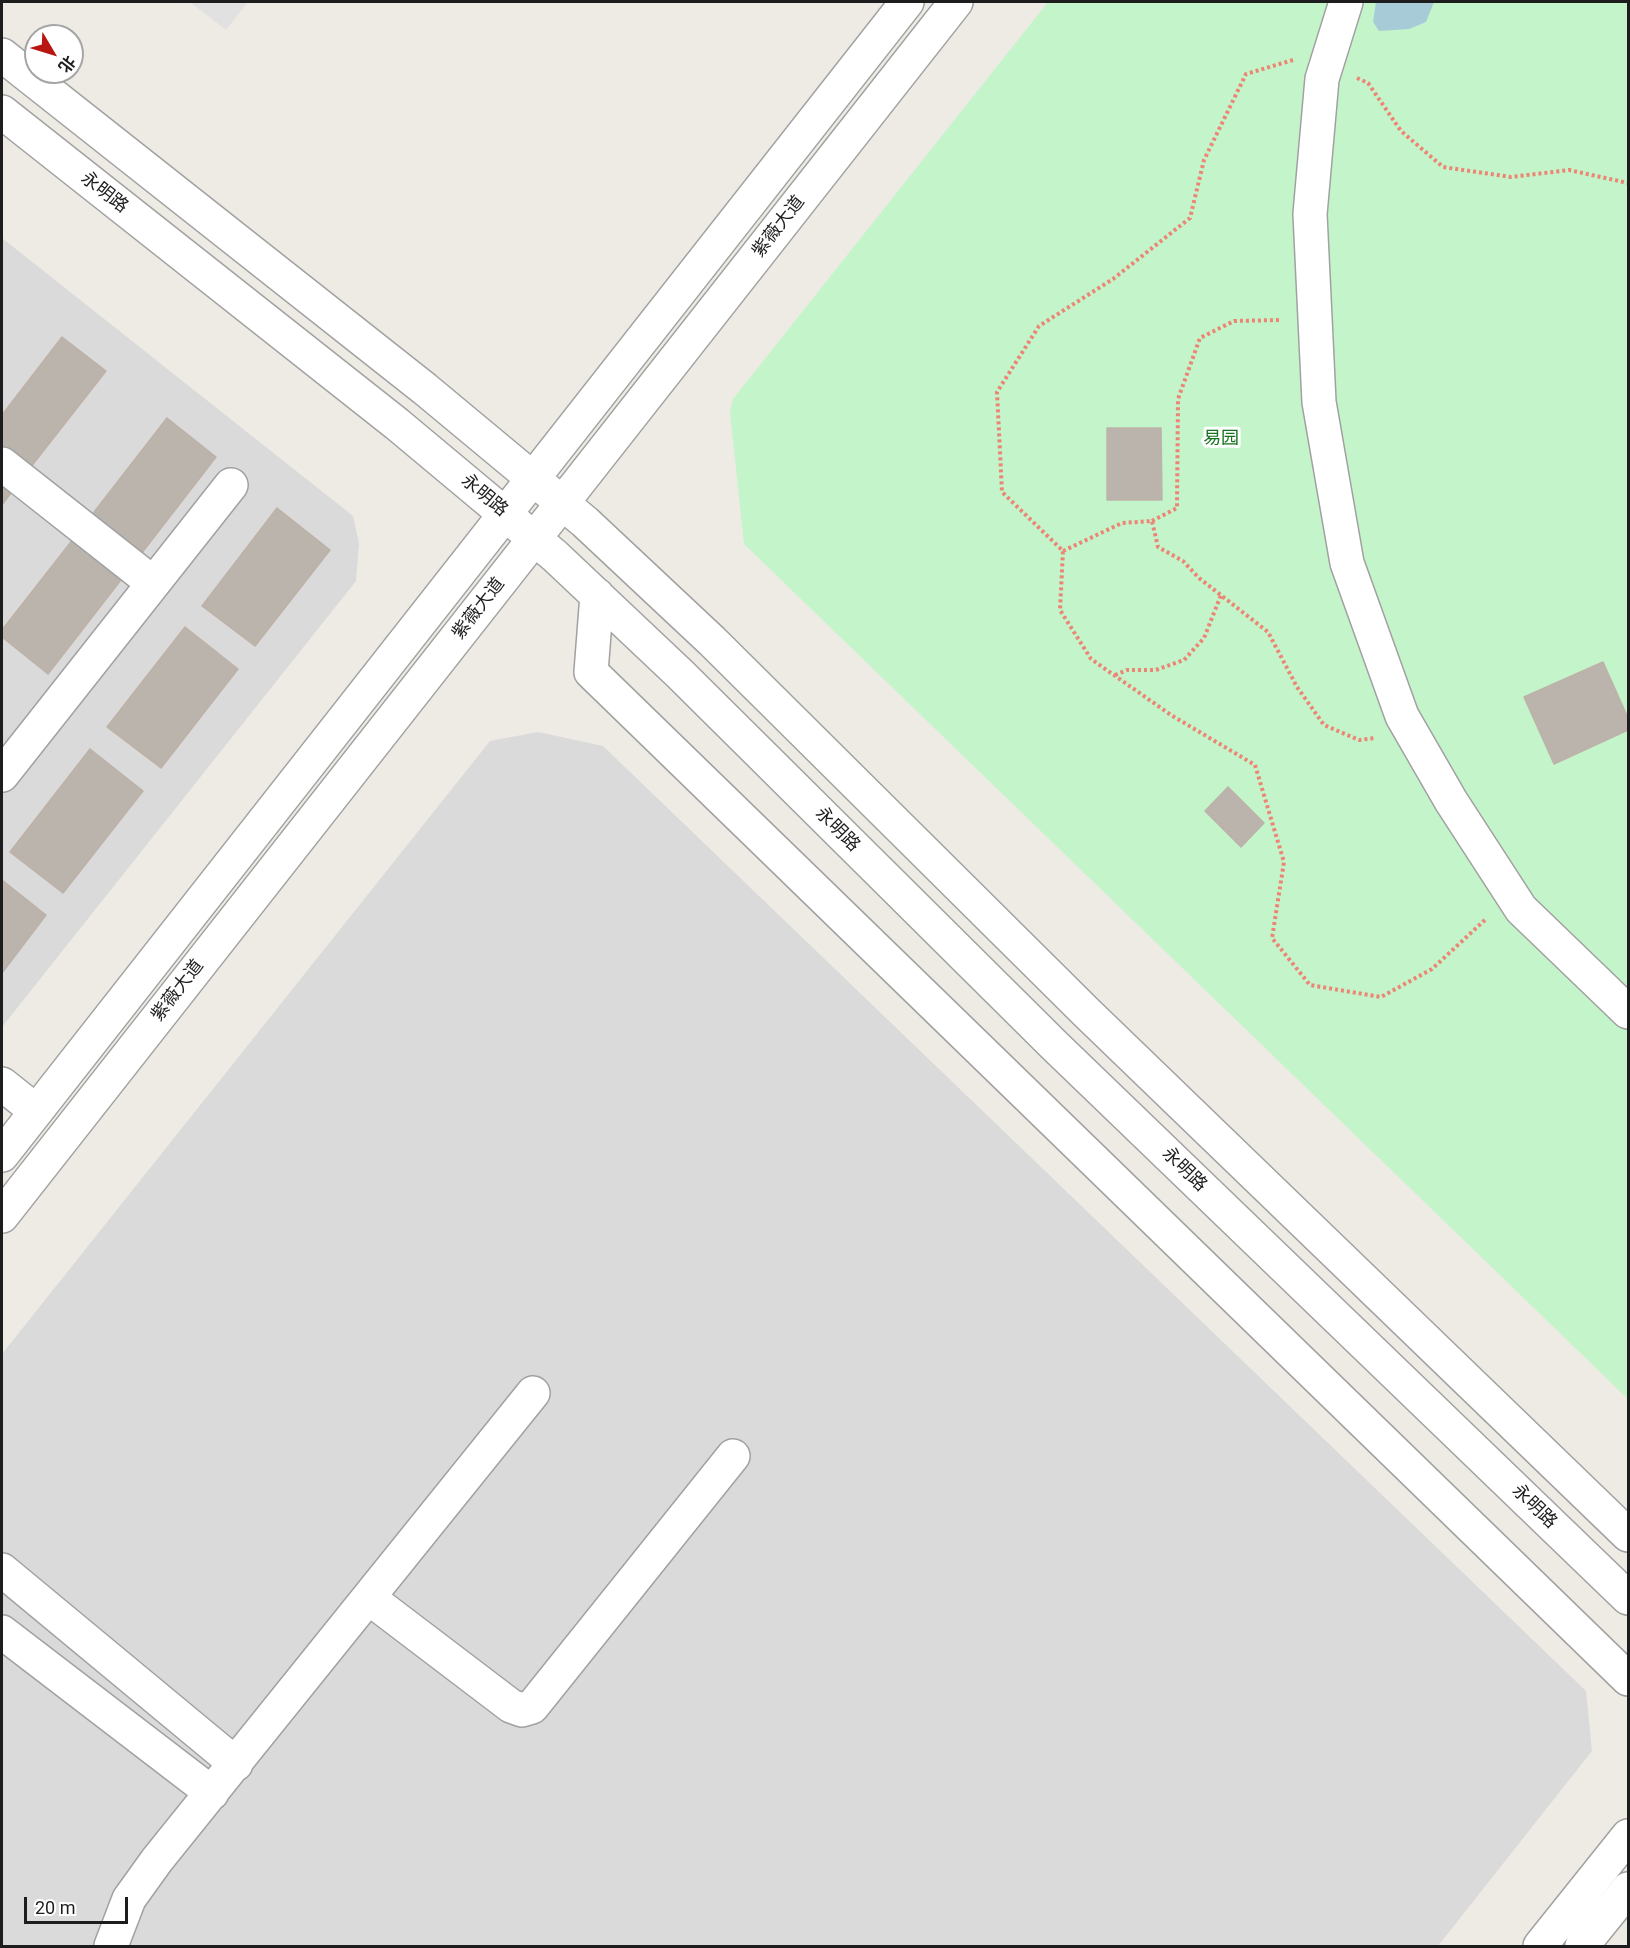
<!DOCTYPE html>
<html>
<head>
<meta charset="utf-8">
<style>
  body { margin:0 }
  #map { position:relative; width:1630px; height:1948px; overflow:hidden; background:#edebe4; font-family:Roboto,"Noto Sans SC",sans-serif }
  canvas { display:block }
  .frame { position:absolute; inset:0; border:3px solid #1d1d1d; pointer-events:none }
  .north { position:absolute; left:24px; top:24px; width:60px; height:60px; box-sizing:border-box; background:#fff; border:2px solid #a5a5a5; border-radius:50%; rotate:128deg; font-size:16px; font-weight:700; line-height:24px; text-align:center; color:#1d1d1d }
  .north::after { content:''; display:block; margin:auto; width:21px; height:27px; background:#b91611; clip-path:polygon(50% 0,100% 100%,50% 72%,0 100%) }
  .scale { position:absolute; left:24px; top:1897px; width:104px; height:27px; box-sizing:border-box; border:3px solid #1d1d1d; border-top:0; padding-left:8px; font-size:18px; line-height:21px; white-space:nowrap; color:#1d1d1d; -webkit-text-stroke:4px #fff; paint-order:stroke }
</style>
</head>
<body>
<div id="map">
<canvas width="1630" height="1948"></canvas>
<div class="frame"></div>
<div class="north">北</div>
<div class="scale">20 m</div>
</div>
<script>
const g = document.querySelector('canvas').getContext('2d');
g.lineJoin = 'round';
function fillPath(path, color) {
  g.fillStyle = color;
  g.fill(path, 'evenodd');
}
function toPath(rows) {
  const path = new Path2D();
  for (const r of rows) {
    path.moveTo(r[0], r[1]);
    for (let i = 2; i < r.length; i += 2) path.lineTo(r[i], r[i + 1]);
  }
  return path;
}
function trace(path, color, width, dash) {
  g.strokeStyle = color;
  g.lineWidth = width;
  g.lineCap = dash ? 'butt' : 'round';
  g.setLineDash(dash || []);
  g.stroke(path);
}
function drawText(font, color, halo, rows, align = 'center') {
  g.font = font + ' Roboto,"Noto Sans SC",sans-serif';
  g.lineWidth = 6;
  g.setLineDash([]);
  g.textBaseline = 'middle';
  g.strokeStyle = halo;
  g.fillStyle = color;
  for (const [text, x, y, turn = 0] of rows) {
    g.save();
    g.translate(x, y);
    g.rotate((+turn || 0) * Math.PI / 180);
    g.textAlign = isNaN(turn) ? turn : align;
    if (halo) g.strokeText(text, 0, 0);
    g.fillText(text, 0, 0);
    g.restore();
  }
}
fillPath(toPath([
  [2,238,353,516,359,543,356,581,2,1027],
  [538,732,603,746,1586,1691,1592,1751,1438,1946,2,1946,2,1354,490,741]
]), '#dbdada');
fillPath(toPath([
  [1048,2,1628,2,1628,1399,744,544,730,412,733,399]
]), '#c4f4ca');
fillPath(toPath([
  [190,2,248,2,226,30]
]), '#e1e1e1');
fillPath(toPath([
  [1376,2,1434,2,1426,22,1409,29,1379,31,1373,22]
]), '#a8cbd8');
const building = toPath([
  [62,337,106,371,30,468,2,446,2,415,62,337],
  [167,418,216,457,141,554,91,516,167,418],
  [1107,428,1161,428,1162,500,1107,500,1107,428],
  [2,481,13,490,2,505,2,481],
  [277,508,330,550,255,646,202,606,277,508],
  [74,538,124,576,48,674,2,637,2,630,74,538],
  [185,627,238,669,161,768,107,727,185,627],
  [1603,662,1628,718,1628,730,1554,764,1524,697,1603,662],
  [90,749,143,791,63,893,10,852,90,749],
  [1228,787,1264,823,1241,847,1205,811,1228,787],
  [2,880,46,915,2,973,2,880]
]);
fillPath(building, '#bab4ad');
trace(building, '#beb2a8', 1.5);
const minor = toPath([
  [1346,2,1322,79,1310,214,1319,402,1347,563,1402,716,1451,801,1521,909,1628,1012],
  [2,55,425,389,585,522,712,641,1086,1012,1628,1535],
  [2,112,397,424,555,556,680,674,1054,1045,1628,1598],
  [2,464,153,583],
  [597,595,591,672,1628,1679],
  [2,775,231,485],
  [2,1084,36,1111],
  [2,1155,907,2],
  [2,1216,956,2],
  [2,1570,236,1764],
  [369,1598,511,1706,522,1710,532,1707,733,1456],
  [2,1632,212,1793],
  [111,1946,129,1899,157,1860,533,1393],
  [1540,1946,1628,1836],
  [1582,1946,1628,1889]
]);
trace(minor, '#a1a1a1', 36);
trace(toPath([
  [1293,60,1246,74,1204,160,1190,218,1113,279,1039,326,997,392,1002,492,1063,551,1060,610,1091,659,1171,715,1255,765,1284,862,1272,938,1310,985,1381,997,1432,969,1487,918],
  [1357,78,1368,83,1401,131,1443,167,1511,177,1569,170,1628,183],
  [1152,521,1177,508,1178,399,1200,338,1234,321,1281,320],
  [1063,551,1122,523,1152,521,1158,547,1183,561,1199,578,1268,632,1297,687,1324,725,1359,740,1375,738],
  [1115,675,1127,670,1156,670,1184,660,1204,638,1221,595]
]), '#ed8575', 4, [3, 3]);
trace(minor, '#fff', 33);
drawText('18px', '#1d1d1d', '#fff', [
  ["永明路",104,193,38],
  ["紫薇大道",779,227,-52],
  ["永明路",484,496,40],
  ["紫薇大道",479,609,-52],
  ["永明路",837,830,45],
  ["紫薇大道",178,991,-52],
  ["永明路",1184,1170,44],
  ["永明路",1534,1507,44]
]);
drawText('18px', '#15721f', '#fff', [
  ["易园",1221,439]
]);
</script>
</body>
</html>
